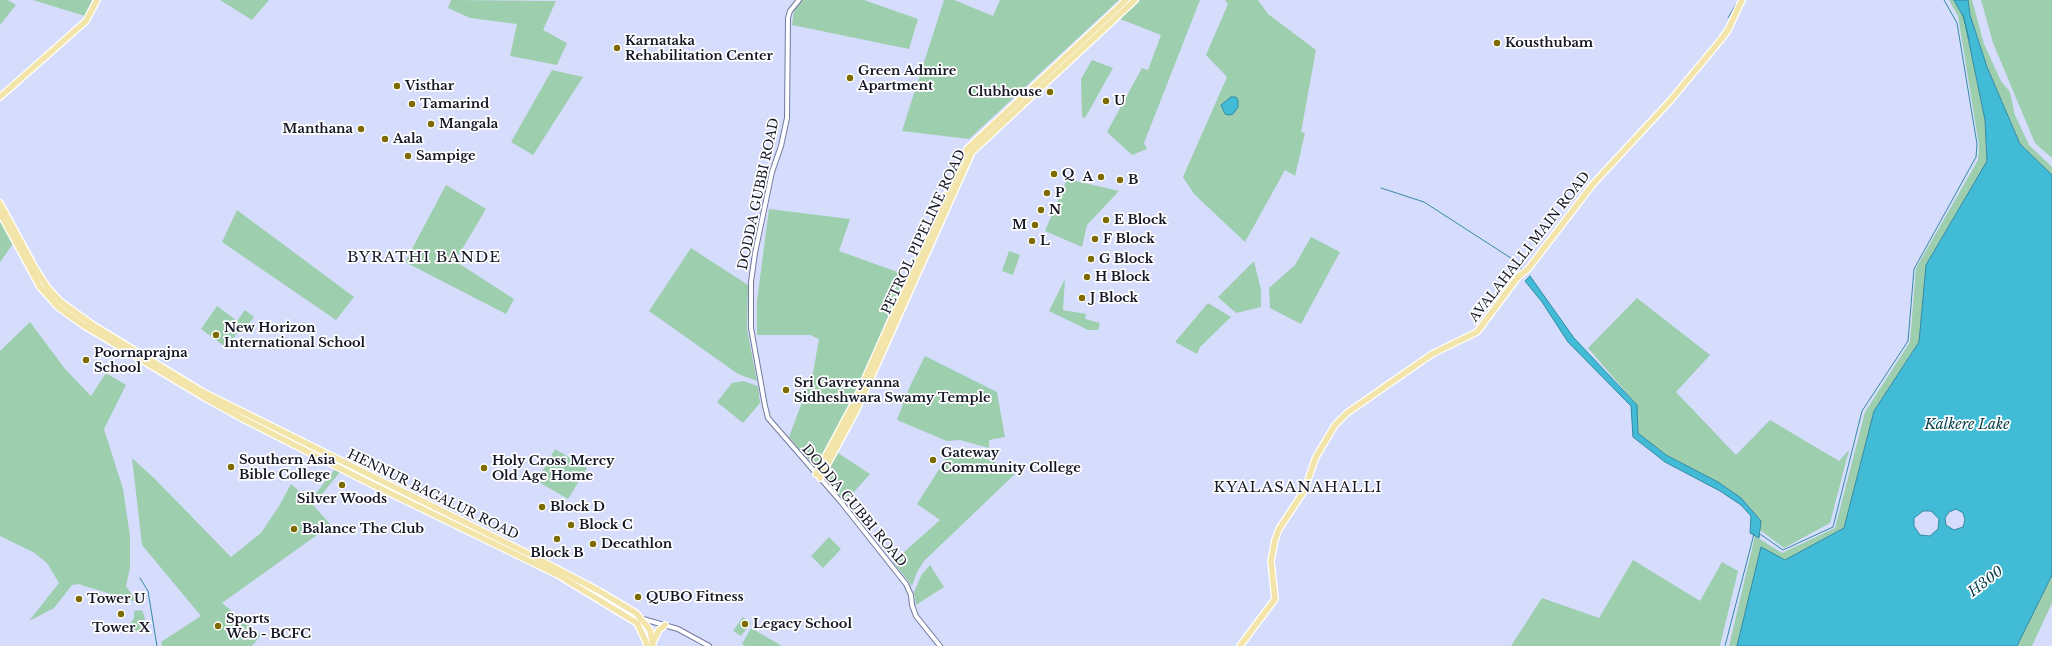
<!DOCTYPE html>
<html>
<head>
<meta charset="utf-8">
<style>
  body { margin:0 }
  canvas { display:block; background:#d5dcfc }
</style>
</head>
<body>
<canvas width="2052" height="646"></canvas>
<script>
const g = document.querySelector('canvas').getContext('2d');
g.lineJoin = 'round';
function fillPath(path, color) {
  g.fillStyle = color;
  g.fill(path, 'evenodd');
}
function toPath(rows) {
  const path = new Path2D();
  for (const r of rows) {
    path.moveTo(r[0], r[1]);
    for (let i = 2; i < r.length; i += 2) path.lineTo(r[i], r[i + 1]);
  }
  return path;
}
function trace(path, color, width, dash) {
  g.strokeStyle = color;
  g.lineWidth = width;
  g.lineCap = dash ? 'butt' : 'round';
  g.setLineDash(dash || []);
  g.stroke(path);
}
function drawText(font, color, halo, rows, align = 'center') {
  g.font = font + ' "Libre Baskerville",serif';
  g.lineWidth = 3.5;
  g.setLineDash([]);
  g.textBaseline = 'middle';
  g.strokeStyle = halo;
  g.fillStyle = color;
  for (const [text, x, y, turn = 0] of rows) {
    g.save();
    g.translate(x, y);
    g.rotate((+turn || 0) * Math.PI / 180);
    g.textAlign = isNaN(turn) ? turn : align;
    if (halo) g.strokeText(text, 0, 0);
    g.fillText(text, 0, 0);
    g.restore();
  }
}
fillPath(toPath([
  [0,0,8,0,16,5,0,25],
  [33,0,92,0,85,16],
  [220,0,269,0,252,20],
  [451,0,556,1,543,30,567,43,557,65,510,56,517,24,470,18,448,8],
  [802,0,864,0,918,19,909,49,792,25,794,9],
  [944,0,954,0,993,16,1000,0,1119,0,969,139,902,131],
  [1140,0,1200,0,1144,143,1147,149,1132,155,1107,132,1142,68,1148,70,1161,35,1120,19],
  [1225,0,1258,0,1268,14,1316,50,1301,132,1305,133,1295,176,1285,170,1245,242,1194,194,1183,177,1227,77,1206,55,1228,4],
  [1949,0,1954,0,1964,18,1985,120,1987,161,1926,265,1919,342,1874,411,1844,528,1785,560,1761,548,1737,646,1729,646,1755,536,1782,553,1835,528,1865,412,1910,342,1916,268,1978,160,1979,145,1958,16],
  [1968,0,1972,0,1984,44,2001,81,2010,92,2015,115,2029,145,2052,167,2052,175,2020,144,1987,67,1970,15],
  [1981,0,2052,0,2052,158,2035,143,1993,43],
  [1092,60,1113,68,1085,118,1082,117,1081,79],
  [552,70,583,77,533,155,511,142],
  [1067,179,1119,191,1087,225,1082,247,1045,231],
  [446,185,486,209,455,261,514,299,506,314,405,262],
  [769,209,850,219,839,251,906,275,850,405,816,468,789,437,813,373,819,339,810,335,757,335,757,301],
  [237,210,354,297,336,320,222,242],
  [0,220,13,244,0,262],
  [1311,237,1340,252,1301,324,1270,308,1269,288,1295,265],
  [691,248,748,285,747,329,757,381,738,374,649,311],
  [1009,251,1020,255,1013,275,1002,271],
  [1254,261,1261,290,1261,307,1236,313,1218,297],
  [1065,279,1063,310,1086,314,1085,319,1100,323,1098,330,1088,330,1049,311],
  [1637,298,1710,355,1676,392,1736,455,1770,420,1839,461,1849,450,1830,523,1784,548,1760,530,1761,521,1741,498,1718,482,1666,455,1638,433,1637,405,1588,348],
  [1208,303,1231,317,1200,347,1197,354,1175,342],
  [217,306,237,321,245,310,254,317,246,328,245,326,239,334,237,333,227,348,201,329],
  [30,322,65,369,91,396,106,373,126,385,104,429,123,489,130,536,130,568,126,586,137,602,78,584,72,585,54,608,29,621,59,583,47,563,33,552,0,536,0,351],
  [925,356,997,392,1005,437,989,440,989,448,960,440,947,441,897,420,910,386],
  [743,381,758,386,760,403,743,423,717,402,732,383],
  [555,449,587,468,568,499,537,481],
  [952,449,965,449,1014,471,1015,474,925,560,917,572,912,586,893,562,940,520,917,504],
  [838,453,870,474,845,502,824,477],
  [132,458,154,478,231,557,261,533,279,506,291,484,310,501,335,469,340,472,313,505,331,525,222,603,261,635,252,646,162,646,161,642,201,616,142,545],
  [829,537,841,549,823,568,811,556],
  [1633,560,1700,601,1722,562,1738,571,1720,646,1511,646,1542,598,1599,618],
  [930,565,944,587,916,605,914,592,922,574],
  [2052,575,2052,603,2032,646,2017,646],
  [142,610,144,615,148,635,127,628,134,618,134,611],
  [743,617,751,623,741,636,733,631],
  [751,628,782,646,745,646,742,644]
]), '#9dceae');
const water = toPath([
  [1954,0,1968,0,1970,15,1987,67,2020,144,2052,175,2052,575,2017,646,1737,646,1761,547,1785,560,1844,528,1874,411,1919,342,1926,265,1987,161,1985,120,1964,18,1954,0],
  [1956,509,1963,513,1965,520,1963,527,1954,530,1946,525,1945,518,1949,512,1956,509],
  [1923,511,1931,511,1939,519,1938,529,1930,536,1920,535,1914,526,1914,518,1923,511],
  [1231,97,1236,97,1238,100,1238,107,1233,114,1229,115,1225,114,1221,105,1231,97],
  [1530,276,1574,338,1637,405,1638,433,1666,455,1718,482,1741,498,1761,521,1759,538,1750,533,1751,516,1741,505,1720,491,1665,462,1633,437,1631,406,1568,342,1542,302,1525,281,1530,276]
]);
fillPath(water, '#42bbd7');
trace(water, '#348aa2', 1);
trace(toPath([
  [1963,15,1969,39],
  [1728,18,1736,4],
  [1381,188,1424,202,1517,262,1522,270],
  [1760,534,1783,550,1833,527,1862,411,1908,341,1914,269,1976,157,1977,144,1957,23,1944,0],
  [140,578,148,591,157,646],
  [1725,646,1754,534]
]), '#348aa2', 1);
const minor = toPath([
  [799,0,790,11,788,18,787,118,781,146,772,172,755,253,751,282,751,328,765,406,768,418,841,502,906,584,911,595,912,605,916,616,940,646],
  [641,621,643,619,678,629,709,646]
]);
const major = toPath([
  [0,97,86,21,97,0],
  [0,203,35,268,48,288,61,302,93,325,203,392,529,554,599,591,636,613,650,630,653,646],
  [0,213,40,287,58,307,83,325,205,398,245,420,365,481,558,575,637,623,646,642,647,646],
  [816,474,855,401,967,149,1126,0],
  [820,478,857,409,972,152,1135,0],
  [653,642,659,630,665,625],
  [1240,646,1275,599,1271,561,1275,540,1279,529,1304,491,1316,457,1335,425,1347,413,1432,354,1477,332,1518,277,1528,269,1593,184,1670,101,1719,42,1728,30,1742,0]
]);
trace(minor, '#737a9e', 6);
trace(major, '#fff', 8);
trace(minor, '#fff', 4);
trace(major, '#f3e5aa', 5.5);
for (const [x, y, r, color] of [
  [1497,43,4,"#7d6a01"],
  [617,48,4,"#7d6a01"],
  [850,78,4,"#7d6a01"],
  [397,86,4,"#7d6a01"],
  [1050,92,4,"#7d6a01"],
  [1106,101,4,"#7d6a01"],
  [412,104,4,"#7d6a01"],
  [431,124,4,"#7d6a01"],
  [361,129,4,"#7d6a01"],
  [385,139,4,"#7d6a01"],
  [408,156,4,"#7d6a01"],
  [1054,174,4,"#7d6a01"],
  [1101,177,4,"#7d6a01"],
  [1120,180,4,"#7d6a01"],
  [1047,193,4,"#7d6a01"],
  [1041,210,4,"#7d6a01"],
  [1106,220,4,"#7d6a01"],
  [1035,225,4,"#7d6a01"],
  [1095,239,4,"#7d6a01"],
  [1032,241,4,"#7d6a01"],
  [1091,259,4,"#7d6a01"],
  [1087,277,4,"#7d6a01"],
  [1082,298,4,"#7d6a01"],
  [216,335,4,"#7d6a01"],
  [86,360,4,"#7d6a01"],
  [786,390,4,"#7d6a01"],
  [933,460,4,"#7d6a01"],
  [231,467,4,"#7d6a01"],
  [484,468,4,"#7d6a01"],
  [342,485,4,"#7d6a01"],
  [542,507,4,"#7d6a01"],
  [571,525,4,"#7d6a01"],
  [294,529,4,"#7d6a01"],
  [557,539,4,"#7d6a01"],
  [593,544,4,"#7d6a01"],
  [638,597,4,"#7d6a01"],
  [79,599,4,"#7d6a01"],
  [121,614,4,"#7d6a01"],
  [745,624,4,"#7d6a01"],
  [218,626,4,"#7d6a01"]
]) {
  const dot = new Path2D();
  dot.arc(x, y, r, 0, 2 * Math.PI);
  g.fillStyle = color;
  g.fill(dot);
  trace(dot, '#fff', 1.5);
}
drawText('bold 13px', '#151726', '#fff', [
  ["Karnataka",625,41],
  ["Rehabilitation Center",625,56],
  ["Kousthubam",1505,43],
  ["Green Admire",858,71],
  ["Apartment",858,86],
  ["Visthar",405,86],
  ["Clubhouse",1042,92,"right"],
  ["U",1114,101],
  ["Tamarind",420,104],
  ["Mangala",439,124],
  ["Manthana",353,129,"right"],
  ["Aala",393,139],
  ["Sampige",416,156],
  ["Q",1062,174],
  ["A",1093,177,"right"],
  ["B",1128,180],
  ["P",1055,193],
  ["N",1049,210],
  ["E Block",1114,220],
  ["M",1027,225,"right"],
  ["F Block",1103,239],
  ["L",1040,241],
  ["G Block",1099,259],
  ["H Block",1095,277],
  ["J Block",1090,298],
  ["New Horizon",224,328],
  ["International School",224,343],
  ["Poornaprajna",94,353],
  ["School",94,368],
  ["Sri Gavreyanna",794,383],
  ["Sidheshwara Swamy Temple",794,398],
  ["Gateway",941,453],
  ["Community College",941,468],
  ["Southern Asia",239,460],
  ["Bible College",239,475],
  ["Holy Cross Mercy",492,461],
  ["Old Age Home",492,476],
  ["Silver Woods",342,499,"center"],
  ["Block D",550,507],
  ["Block C",579,525],
  ["Balance The Club",302,529],
  ["Decathlon",601,544],
  ["Block B",557,553,"center"],
  ["QUBO Fitness",646,597],
  ["Tower U",87,599],
  ["Sports",226,619],
  ["Web - BCFC",226,634],
  ["Legacy School",753,624],
  ["Tower X",121,628,"center"]
], 'left');
drawText('13px', '#151726', '#fff', [
  ["DODDA GUBBI ROAD",759,194,-78],
  ["PETROL PIPELINE ROAD",924,232,-65],
  ["AVALAHALLI MAIN ROAD",1530,247,-52],
  ["HENNUR BAGALUR ROAD",433,495,26],
  ["DODDA GUBBI ROAD",854,506,50]
]);
drawText('italic 14px', '#0a414d', '#fff', [
  ["Kalkere Lake",1967,425],
  ["H300",1986,582,-38]
]);
g.letterSpacing = '1px';
drawText('15px', '#151726', '#fff', [
  ["BYRATHI BANDE",424,258],
  ["KYALASANAHALLI",1298,488]
]);
g.letterSpacing = '0px';
</script>
</body>
</html>
